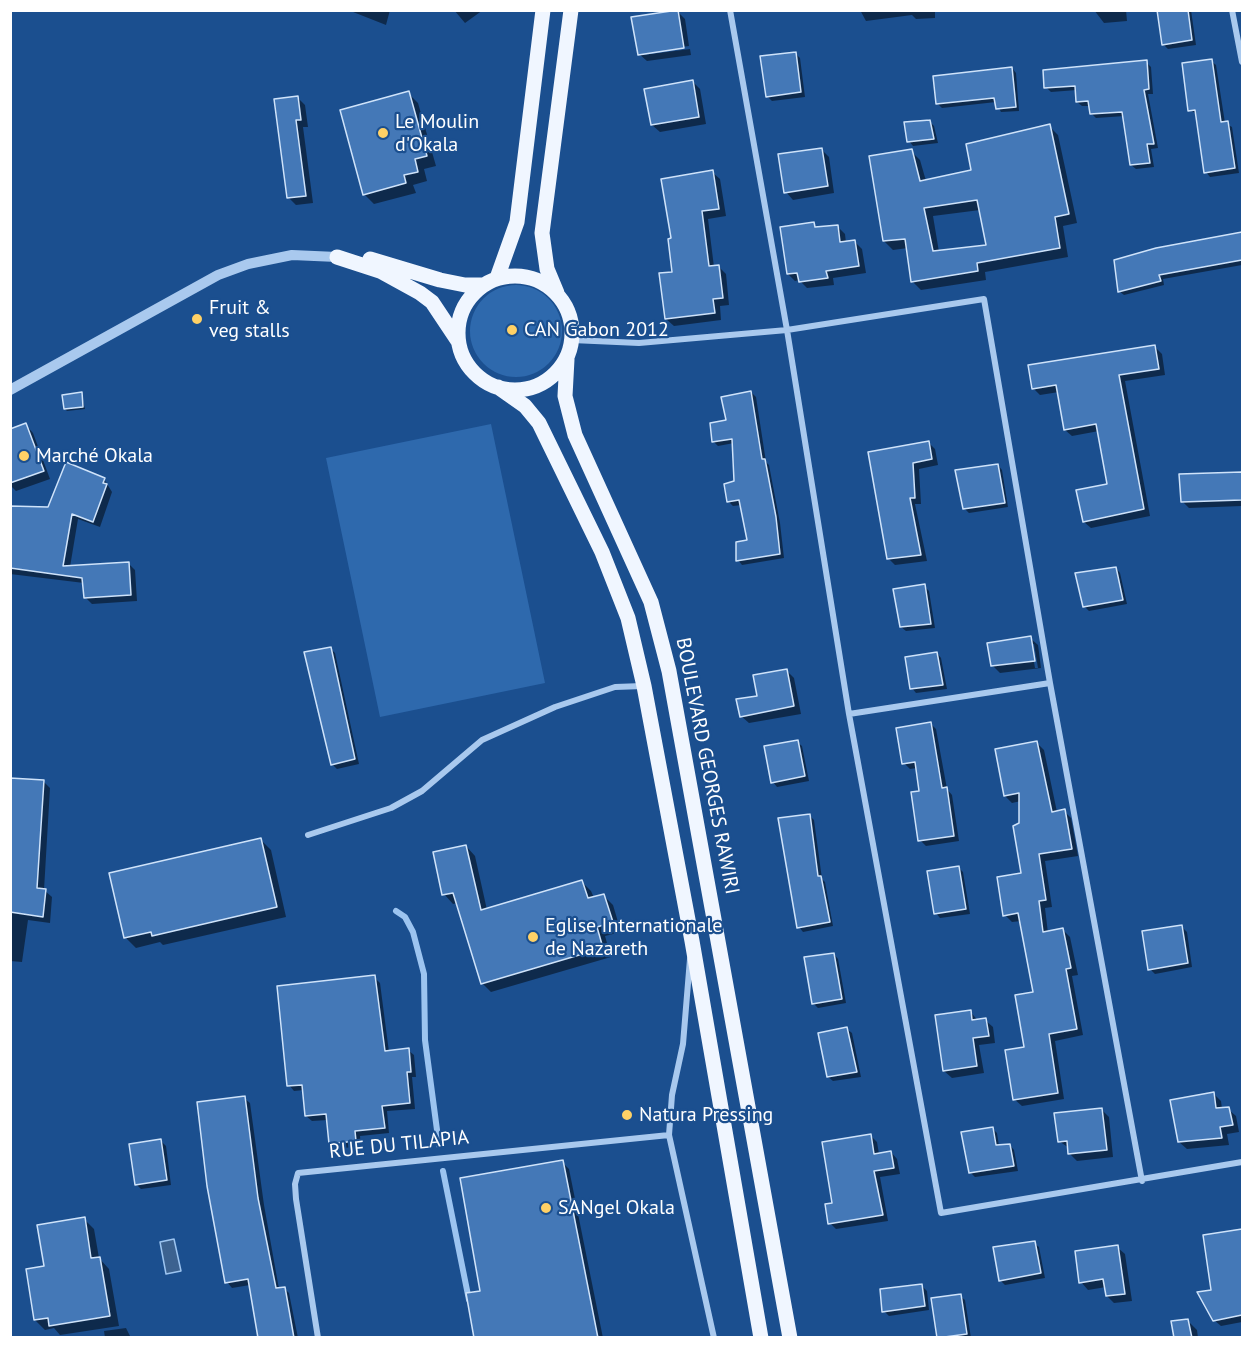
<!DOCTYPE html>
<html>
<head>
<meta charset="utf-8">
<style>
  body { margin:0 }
  #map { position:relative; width:1253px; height:1348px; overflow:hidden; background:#1b4f8f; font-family:"PT Sans",sans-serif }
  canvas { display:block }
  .frame { position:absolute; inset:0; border:12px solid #fff; pointer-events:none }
</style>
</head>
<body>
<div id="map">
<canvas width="1253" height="1348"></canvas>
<div class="frame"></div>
</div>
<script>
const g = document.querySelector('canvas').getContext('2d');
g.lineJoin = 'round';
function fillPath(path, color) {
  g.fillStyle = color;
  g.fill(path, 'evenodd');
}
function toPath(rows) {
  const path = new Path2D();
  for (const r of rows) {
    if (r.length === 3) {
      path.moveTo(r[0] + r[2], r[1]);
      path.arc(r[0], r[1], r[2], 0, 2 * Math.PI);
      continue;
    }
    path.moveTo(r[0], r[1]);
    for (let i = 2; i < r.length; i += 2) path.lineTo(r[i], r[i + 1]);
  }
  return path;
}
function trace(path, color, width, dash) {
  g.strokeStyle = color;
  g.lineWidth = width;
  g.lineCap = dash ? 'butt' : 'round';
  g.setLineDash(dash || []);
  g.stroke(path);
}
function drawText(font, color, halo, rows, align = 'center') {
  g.font = font + ' "PT Sans",sans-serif';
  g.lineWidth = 4.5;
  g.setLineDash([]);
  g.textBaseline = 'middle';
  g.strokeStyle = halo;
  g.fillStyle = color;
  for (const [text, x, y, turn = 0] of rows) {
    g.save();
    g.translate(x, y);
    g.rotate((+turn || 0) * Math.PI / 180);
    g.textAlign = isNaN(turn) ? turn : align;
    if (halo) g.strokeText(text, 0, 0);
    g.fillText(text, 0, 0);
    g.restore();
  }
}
fillPath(toPath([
  [516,331,46],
  [491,424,545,683,380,717,326,458]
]), '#2e69ad');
const water = toPath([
  [174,1239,181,1271,166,1274,160,1242,174,1239]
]);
fillPath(water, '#3c6290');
trace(water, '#9cc4f0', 1.5);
fillPath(toPath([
  [348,10,390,10,386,25],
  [454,10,483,10,465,23],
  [860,10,935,10,935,18,916,19,912,15,866,21],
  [1126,10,1127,21,1104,23,1094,10],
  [1158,10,1191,10,1196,45,1168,49,1163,44],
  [678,12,685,19,689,46,643,52,643,55,690,49,691,55,647,61,639,54],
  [795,53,800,58,805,97,772,101,767,96],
  [1211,61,1216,65,1225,123,1232,127,1239,173,1210,177,1206,172,1197,114,1190,110],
  [1146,62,1151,67,1153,94,1148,94,1158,148,1151,149,1154,167,1136,169,1131,165,1125,116,1096,118,1091,113,1090,106,1082,106,1077,102,1077,90,1051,92,1046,87],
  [1012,68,1016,73,1019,111,1001,112,996,102,942,108,937,103],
  [692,81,700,89,706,124,660,132,652,125],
  [408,93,418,103,436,166,424,169,427,181,413,185,416,193,374,204,364,194],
  [298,98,305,105,308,127,303,127,313,203,296,205,289,198],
  [929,121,934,126,938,143,913,146,909,141],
  [1049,126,1058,135,1077,223,1063,226,1068,257,985,272,986,280,921,290,912,281,908,248,893,250,884,241,911,151,920,160,926,181,973,171],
  [980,210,987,246,939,252,933,216],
  [821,149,829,157,834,193,793,200,786,192],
  [712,172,720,179,726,216,708,219,714,267,718,266,726,274,729,305,720,306,721,320,674,326,666,319,673,273,673,240],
  [814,224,818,229,837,226,845,234,846,243,855,242,862,249,866,273,833,278,834,285,807,288,799,280,795,281,788,274],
  [1242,234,1242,265,1163,279,1164,285,1124,295,1119,291,1164,248],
  [1155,347,1162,354,1165,375,1125,381,1150,516,1091,528,1084,522,1109,485,1099,431,1072,436,1065,430,1059,392,1040,395,1033,388],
  [751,392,756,397,766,462,769,465,780,523,784,558,742,565,738,560,749,541,742,505,733,506,728,501,736,482,734,443,718,446,713,441],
  [81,394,85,409,67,411,65,409],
  [26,425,33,433,50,479,16,491,10,485,10,431],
  [929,443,935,449,938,465,919,469,921,504,915,504,927,561,895,565,888,558,870,454],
  [998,465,1002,470,1008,507,969,513,964,508],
  [1242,474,1242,506,1189,508,1182,501,1181,476],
  [104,479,112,492,100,527,78,519,70,567,128,563,135,570,137,601,92,604,85,597,84,583,10,574,10,507,49,508],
  [1116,568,1120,573,1127,604,1089,611,1084,606],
  [924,586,929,591,935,628,906,631,901,627],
  [1030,638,1038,645,1041,668,1000,673,992,665],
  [1031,644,1034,644,1038,668,1035,668],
  [330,648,335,653,359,764,337,769,332,764],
  [937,653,941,658,947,689,916,693,912,688],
  [786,670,794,678,801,714,749,723,741,716],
  [930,723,936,729,947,789,952,795,959,841,926,846,920,840,921,792,917,768,910,769,904,763],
  [797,742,802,746,809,781,777,787,773,782],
  [1037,743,1044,750,1057,812,1064,811,1071,818,1078,856,1045,861,1052,907,1045,908,1048,933,1063,930,1070,937,1078,975,1072,976,1083,1035,1055,1041,1064,1099,1022,1106,1014,1099,1035,993,1021,921,1012,922,1005,915,1023,874,1021,801,1012,803,1005,796],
  [43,781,50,788,44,890,52,897,50,923,28,920,22,962,10,961,10,883],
  [809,815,814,820,822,879,825,882,833,926,803,932,799,927],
  [261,840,271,850,286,917,163,945,160,942,136,948,126,938],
  [466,846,475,856,487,910,582,882,591,891,594,898,603,895,613,905,621,932,605,936,611,957,491,992,482,983,458,903,453,904,444,894],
  [958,867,963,872,970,914,940,918,936,913],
  [1182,927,1187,932,1192,967,1155,974,1150,969],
  [834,954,838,959,846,1003,818,1008,813,1003],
  [374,977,380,983,389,1052,408,1050,414,1055,416,1077,412,1077,415,1109,387,1111,389,1133,360,1136,361,1146,336,1149,330,1143,328,1120,312,1121,306,1116,304,1090,294,1091,289,1085],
  [970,1011,978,1021,985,1020,993,1027,995,1043,979,1045,984,1073,952,1078,944,1071],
  [847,1029,852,1033,861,1077,833,1081,828,1077],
  [1214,1094,1221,1101,1222,1109,1228,1109,1236,1116,1239,1132,1227,1134,1229,1145,1187,1149,1179,1142],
  [244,1098,250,1103,264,1205,279,1289,284,1288,289,1293,298,1338,260,1338,250,1285,232,1288,227,1282],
  [1102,1110,1109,1117,1113,1157,1077,1161,1070,1154,1069,1148,1059,1141],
  [992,1128,997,1133,999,1146,1010,1145,1014,1150,1018,1171,975,1177,970,1172],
  [870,1135,877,1142,879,1154,891,1152,897,1159,900,1174,880,1177,888,1221,836,1229,830,1223,833,1204],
  [161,1141,166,1146,171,1185,141,1189,136,1184],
  [562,1162,569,1169,603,1338,475,1338,482,1292],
  [84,1219,94,1229,99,1258,109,1269,119,1326,60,1335,54,1328,45,1330,35,1320,45,1267],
  [1242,1231,1242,1322,1221,1326,1214,1320,1205,1237],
  [1034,1243,1039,1247,1045,1278,1005,1285,1000,1280],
  [1117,1247,1125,1254,1132,1301,1114,1303,1107,1296,1106,1287,1088,1290,1081,1282],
  [922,1286,927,1291,929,1310,889,1316,884,1311],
  [960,1296,965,1300,971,1338,939,1338],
  [1187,1320,1197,1330,1198,1338,1175,1338],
  [126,1328,131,1338,105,1338,104,1331]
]), '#0007');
trace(toPath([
  [396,911,405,917,413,932,424,974,425,1040,439,1145],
  [443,1171,469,1300]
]), '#9cc4f0', 6);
const building = toPath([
  [678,10,684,48,638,55,631,17,678,10],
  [1157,10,1188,10,1192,40,1162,45,1157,10],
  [796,52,801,92,766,97,760,56,796,52],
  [1212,59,1221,122,1228,121,1235,168,1204,173,1195,110,1188,111,1182,63,1212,59],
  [1147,60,1149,89,1144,90,1154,144,1147,144,1150,163,1130,165,1122,112,1090,114,1088,101,1076,102,1075,86,1044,88,1043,70,1147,60],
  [1012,67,1016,107,996,109,994,98,936,104,933,76,1012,67],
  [693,80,699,117,651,125,644,89,693,80],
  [409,91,427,156,415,159,418,172,404,175,406,183,363,195,340,110,409,91],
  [298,96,301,120,296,120,306,196,287,198,274,99,298,96],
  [930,120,934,139,907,142,904,122,930,120],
  [1050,124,1069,214,1055,217,1060,248,977,263,978,271,911,282,905,239,883,241,869,156,912,149,920,181,971,170,966,144,1050,124],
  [977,200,986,245,933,251,924,208,977,200],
  [822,148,828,186,784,193,778,154,822,148],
  [713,170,719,209,702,211,709,266,719,265,723,298,713,299,715,313,665,319,659,273,672,272,668,239,671,238,661,179,713,170],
  [814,222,815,227,838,225,840,242,855,240,859,266,826,271,828,278,799,282,797,273,787,274,780,227,814,222],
  [1242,232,1242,260,1159,275,1161,281,1118,292,1114,260,1156,248,1242,232],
  [1155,345,1159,369,1119,375,1144,509,1083,522,1076,490,1107,484,1096,424,1064,430,1056,385,1032,389,1028,365,1155,345],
  [751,391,762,459,765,459,776,517,780,554,736,561,736,542,747,540,739,500,727,502,724,484,734,481,732,439,712,442,710,423,726,420,721,397,751,391],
  [82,392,83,407,64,409,62,395,82,392],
  [26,423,44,471,10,483,10,429,26,423],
  [929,441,932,459,913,463,915,498,910,498,921,555,887,559,868,452,929,441],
  [66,462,105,478,103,483,107,484,93,522,72,514,63,566,129,562,131,595,84,598,82,578,10,568,10,506,48,507,66,462],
  [998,464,1005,503,963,509,955,470,998,464],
  [1242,472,1242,500,1181,502,1179,474,1242,472],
  [1116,567,1123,600,1083,607,1075,573,1116,567],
  [925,584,931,624,900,627,893,589,925,584],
  [1031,636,1035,661,991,666,987,643,1031,636],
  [331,647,355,759,331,765,304,652,331,647],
  [937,652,943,685,910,689,905,657,937,652],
  [787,669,794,706,740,717,736,699,757,696,753,675,787,669],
  [931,722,942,788,947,787,954,836,918,841,911,792,919,791,915,762,902,764,896,728,931,722],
  [798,740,805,776,771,783,764,746,798,740],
  [1037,741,1052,812,1065,809,1072,849,1039,854,1046,900,1039,901,1043,932,1063,928,1071,968,1066,969,1077,1029,1049,1034,1058,1093,1013,1100,1005,1050,1024,1047,1015,995,1033,992,1018,913,1003,916,997,877,1021,873,1013,826,1019,823,1019,793,1004,796,995,749,1037,741],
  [10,778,44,780,37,888,46,889,43,917,10,912,10,778],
  [810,814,818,876,821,876,830,922,797,928,778,818,810,814],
  [261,838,277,907,152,936,151,932,124,938,109,873,261,838],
  [466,845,481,910,582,880,588,898,604,894,613,922,597,927,603,948,481,984,453,893,442,895,433,852,466,845],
  [959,866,966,909,934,914,927,871,959,866],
  [1182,925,1188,963,1148,970,1142,931,1182,925],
  [834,953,842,999,812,1004,804,957,834,953],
  [375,975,385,1051,409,1048,411,1072,407,1072,410,1103,382,1106,385,1128,355,1131,356,1141,329,1144,326,1114,305,1116,302,1085,287,1086,277,986,375,975],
  [971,1010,972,1020,986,1018,989,1036,973,1038,977,1066,943,1071,935,1015,971,1010],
  [847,1027,857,1072,827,1077,818,1033,847,1027],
  [1214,1092,1216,1108,1229,1107,1233,1125,1220,1127,1222,1138,1178,1142,1170,1100,1214,1092],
  [245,1096,258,1198,276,1288,285,1287,294,1338,258,1338,248,1279,225,1283,207,1186,197,1102,245,1096],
  [1102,1108,1107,1150,1068,1154,1067,1141,1058,1142,1054,1113,1102,1108],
  [993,1127,996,1145,1010,1144,1014,1166,969,1173,961,1132,993,1127],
  [871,1134,874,1154,891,1151,894,1168,874,1171,883,1215,828,1224,825,1204,832,1203,822,1142,871,1134],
  [161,1139,167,1180,135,1185,129,1144,161,1139],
  [563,1160,598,1338,474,1338,466,1293,480,1291,460,1178,563,1160],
  [85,1217,91,1258,100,1257,110,1316,49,1326,48,1318,34,1320,26,1269,44,1266,37,1225,85,1217],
  [1242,1229,1242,1315,1213,1321,1197,1292,1211,1290,1203,1235,1242,1229],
  [1035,1241,1041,1273,999,1281,993,1247,1035,1241],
  [1118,1245,1125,1294,1106,1296,1103,1279,1079,1283,1075,1251,1118,1245],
  [922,1284,925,1306,882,1312,880,1289,922,1284],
  [961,1294,967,1334,937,1338,931,1298,961,1294],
  [1188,1319,1192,1338,1174,1338,1171,1321,1188,1319]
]);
fillPath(building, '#4478b7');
trace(building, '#cfe3fa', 1.5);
trace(toPath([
  [730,10,787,330,849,714,941,1213,1242,1162],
  [1232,10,1242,62],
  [572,340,639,343,787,330,984,299,1050,683,1142,1181],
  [849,714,1050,683],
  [308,835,391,808,422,791,482,740,555,707,615,687,643,686],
  [690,959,683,1044,672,1095,669,1135,714,1338],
  [318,1338,296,1199,295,1184,298,1173,669,1135]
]), '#a9c9ee', 6);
trace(toPath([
  [10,390,218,275,248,264,292,255,337,257]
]), '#a9c9ee', 10);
trace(toPath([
  [337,257,380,271,420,293,432,302,458,341],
  [370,259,440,280,465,285,483,285],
  [515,333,57],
  [497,278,517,222,543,10],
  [557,293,547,269,542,233,571,10],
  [567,359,565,396,575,435,651,602,669,671,790,1338],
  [498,387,525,406,539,423,602,552,628,618,644,686,692,941,761,1338]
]), '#f0f6ff', 15);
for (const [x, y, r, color] of [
  [383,133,6,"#ffd166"],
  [197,319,6,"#ffd166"],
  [512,330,6,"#ffd166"],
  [24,456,6,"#ffd166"],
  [533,937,6,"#ffd166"],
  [627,1115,6,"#ffd166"],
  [546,1208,6,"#ffd166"]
]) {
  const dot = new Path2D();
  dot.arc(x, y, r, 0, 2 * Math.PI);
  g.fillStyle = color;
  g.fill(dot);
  trace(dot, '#1b4f8f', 2);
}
drawText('20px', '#fff', '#1b4f8f', [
  ["Le Moulin",395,122],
  ["d'Okala",395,145],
  ["Fruit &",209,308],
  ["veg stalls",209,331],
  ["CAN Gabon 2012",524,330],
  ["Marché Okala",36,456],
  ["Eglise Internationale",545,926],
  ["de Nazareth",545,949],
  ["Natura Pressing",639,1115],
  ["SANgel Okala",558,1208]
], 'left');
drawText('20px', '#fff', '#1b4f8f', [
  ["BOULEVARD GEORGES RAWIRI",707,766,79],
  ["RUE DU TILAPIA",399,1145,-6]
]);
</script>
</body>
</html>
